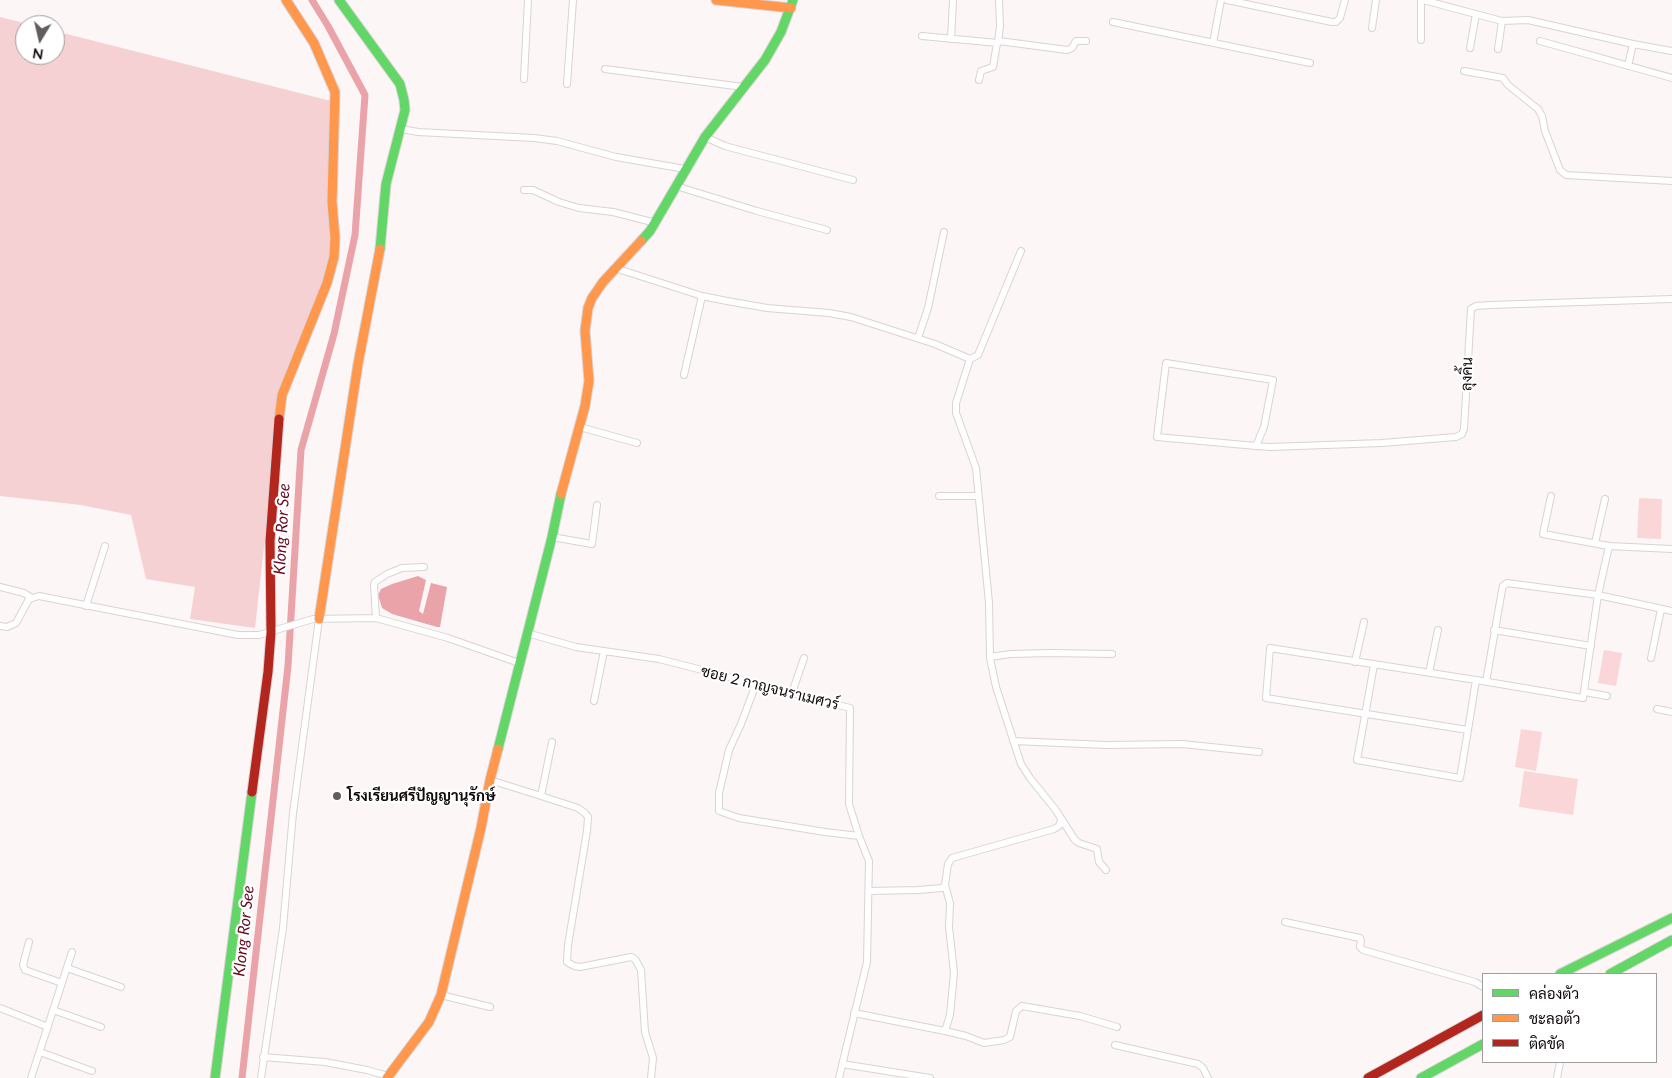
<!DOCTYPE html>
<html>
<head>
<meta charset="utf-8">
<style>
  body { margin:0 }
  #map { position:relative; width:1672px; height:1078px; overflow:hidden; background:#fcf6f7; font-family:Lato,Sarabun,sans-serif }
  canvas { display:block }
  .legend { position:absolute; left:1482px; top:973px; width:175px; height:90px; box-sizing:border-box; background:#fff; border:1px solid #9f9d9d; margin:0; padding:6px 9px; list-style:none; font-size:15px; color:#100909 }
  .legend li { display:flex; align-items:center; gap:10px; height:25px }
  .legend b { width:25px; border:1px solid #9f9d9d }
  .north { position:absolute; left:15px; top:15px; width:50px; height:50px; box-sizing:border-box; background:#fff; border:1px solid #9f9d9d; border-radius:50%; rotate:189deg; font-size:14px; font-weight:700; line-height:20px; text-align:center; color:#100909 }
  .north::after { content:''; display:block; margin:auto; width:18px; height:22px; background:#635c5c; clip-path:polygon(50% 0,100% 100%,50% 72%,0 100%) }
</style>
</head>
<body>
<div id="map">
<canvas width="1672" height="1078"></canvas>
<ul class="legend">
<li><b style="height:6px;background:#63d668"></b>คล่องตัว</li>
<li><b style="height:6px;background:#ff974d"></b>ชะลอตัว</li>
<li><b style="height:6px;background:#b3261e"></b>ติดขัด</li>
</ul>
<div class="north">N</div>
</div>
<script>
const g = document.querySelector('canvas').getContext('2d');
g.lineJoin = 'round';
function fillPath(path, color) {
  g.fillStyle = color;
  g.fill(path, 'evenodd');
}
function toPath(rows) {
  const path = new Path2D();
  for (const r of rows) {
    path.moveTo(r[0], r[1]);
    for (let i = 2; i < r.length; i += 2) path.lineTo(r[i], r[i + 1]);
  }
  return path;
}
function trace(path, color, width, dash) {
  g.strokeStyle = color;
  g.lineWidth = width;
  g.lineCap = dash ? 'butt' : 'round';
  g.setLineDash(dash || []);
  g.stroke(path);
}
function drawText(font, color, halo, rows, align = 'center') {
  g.font = font + ' Lato,Sarabun,sans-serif';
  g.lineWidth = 4.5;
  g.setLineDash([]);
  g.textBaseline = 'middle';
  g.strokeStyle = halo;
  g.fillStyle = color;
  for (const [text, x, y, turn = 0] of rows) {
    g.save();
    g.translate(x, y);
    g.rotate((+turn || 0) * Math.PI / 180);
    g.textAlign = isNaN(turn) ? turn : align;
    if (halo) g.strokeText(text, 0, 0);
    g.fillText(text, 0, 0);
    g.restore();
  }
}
fillPath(toPath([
  [1639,498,1662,499,1661,539,1637,538],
  [1604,650,1622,653,1616,686,1598,683],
  [1521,729,1542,732,1536,771,1515,767],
  [1524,771,1578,779,1573,815,1519,807]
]), '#fbd6d8');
fillPath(toPath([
  [0,17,32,25,25,25,25,55,55,55,55,31,335,102,331,270,279,412,255,628,190,619,195,587,146,579,131,515,81,505,0,496]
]), '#f6d1d3');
fillPath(toPath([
  [418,576,426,580,419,611,423,614,431,583,447,587,440,627,437,627,392,614,382,608,378,595,381,589,392,584]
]), '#eaa3a8');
trace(toPath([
  [242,1078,288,666,301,450,334,334,355,235,365,95,328,26,312,0]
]), '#eaa3a8', 7);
const street = toPath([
  [1227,0,1332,22,1336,22,1340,18,1345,0],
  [1423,0,1502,21,1528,20,1633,44,1672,51],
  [1113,22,1310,63],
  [1372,28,1376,0],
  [922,36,998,43,1000,26,999,0],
  [951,39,953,0],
  [1421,40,1421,0],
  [999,41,1067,50,1072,48,1076,41,1086,41],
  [1540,41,1672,78],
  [1213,43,1221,0],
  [1470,48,1476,14],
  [1498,49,1502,21],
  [1628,66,1633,44],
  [605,69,743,87],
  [1464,71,1503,78,1508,85,1538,109,1542,116,1545,131,1560,170,1566,175,1672,181],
  [524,79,528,0],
  [979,80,981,71,993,67,997,43],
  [567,84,573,0],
  [401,129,418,132,534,138,557,141,616,157,685,169],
  [705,137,725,146,853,180],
  [676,186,757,211,827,230],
  [524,190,533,190,559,202,579,208,613,212,656,223],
  [615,268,702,296,727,301,767,308,829,313,851,317,935,344,970,359,956,403,956,413,976,468,989,603,990,658,996,687,1021,764,1030,778,1055,809,1075,840,1079,843,1097,849,1099,862,1106,870],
  [918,338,928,308,944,232],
  [970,359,978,355,1021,251],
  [684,375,702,296],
  [580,427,637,443],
  [1256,446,1264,427,1273,380,1166,363,1157,437,1256,446,1270,447,1382,443,1456,437,1462,434,1464,429,1471,309,1476,306,1490,305,1672,299],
  [939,496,978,496],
  [1551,496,1543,534,1609,546,1672,549],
  [552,537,592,544,597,505],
  [1595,543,1605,499],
  [0,587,24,593,32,598],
  [86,606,105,546],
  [376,618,374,585,375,582,387,574,402,568,424,567],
  [0,626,7,627,16,623,29,599,39,596,238,635,259,635,313,619,376,618,448,638,519,663],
  [1494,630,1591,646],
  [527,633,576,647,659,659,850,708,849,804,859,836,869,861,867,962,839,1078],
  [990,657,1011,654,1051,653,1112,654],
  [1651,658,1661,609],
  [1355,662,1364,622],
  [1374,665,1357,760,1460,778,1468,730],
  [1429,673,1438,630],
  [1476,680,1468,730,1266,698,1270,648,1476,680,1583,698,1598,595,1609,546],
  [1486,682,1502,590,1503,586,1507,583,1598,595,1672,611],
  [756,684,741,724,729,750,719,793,719,811,739,818,825,832,859,836],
  [1585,692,1607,696],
  [792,693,804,658],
  [594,701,604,651],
  [1657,709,1672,712],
  [1013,741,1106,745,1182,744,1259,752],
  [490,780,541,796,552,742],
  [541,796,578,808,585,813,588,817,587,831,568,945,567,962,574,966,580,967,631,957,635,959,641,970,645,1032,653,1058,651,1078],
  [945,885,950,903,949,927,954,973,950,1015,945,1031],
  [869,891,918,890,942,888,945,885,948,864,952,858,1054,829,1059,826,1061,820],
  [1285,922,1360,938,1361,941,1360,947,1363,950,1475,982,1483,987],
  [29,942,23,965,25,970,62,983],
  [67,968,121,987],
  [441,995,490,1007],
  [0,1008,48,1027],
  [53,1010,101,1027],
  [854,1013,945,1031,966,1036,984,1043,1004,1040,1010,1037,1016,1011,1022,1006,1080,1016,1117,1027],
  [1115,1045,1198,1064,1203,1068,1208,1078],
  [40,1052,92,1071],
  [263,1057,325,1062,367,1070,388,1076],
  [842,1064,930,1078],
  [31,1078,72,952],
  [261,1078,283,928,293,813,319,619],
  [1557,1078,1560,1062]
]);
const fast = toPath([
  [339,0,400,84,404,100,405,110,386,184,380,249],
  [641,241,650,231,705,137,765,60,781,32,793,0],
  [498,749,552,537,561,494],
  [1560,974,1672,918],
  [1610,974,1672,940],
  [215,1078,252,792],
  [1421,1078,1483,1044]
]);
const slow = toPath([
  [716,0,791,8],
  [279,419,282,395,327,283,334,257,335,238,332,202,335,92,314,43,286,0],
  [561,494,585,406,589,381,585,331,588,308,592,298,603,282,641,241],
  [319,619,358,364,380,249],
  [387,1078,429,1022,441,995,481,828,490,780,498,749]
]);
const jam = toPath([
  [252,792,268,672,271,632,270,541,279,419],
  [1368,1078,1483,1015]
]);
trace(street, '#dad3d3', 8);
trace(fast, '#dad3d3', 11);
trace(slow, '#dad3d3', 11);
trace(jam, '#dad3d3', 11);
trace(street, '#fffefe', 6);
trace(fast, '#63d668', 9);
trace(slow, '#ff974d', 9);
trace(jam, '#b3261e', 9);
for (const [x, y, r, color] of [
  [337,796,5,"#635c5c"]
]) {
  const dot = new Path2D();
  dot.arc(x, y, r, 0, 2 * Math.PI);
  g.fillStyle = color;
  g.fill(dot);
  trace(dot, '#fff', 2);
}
drawText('15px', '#100909', '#fff', [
  ["ลุงคิ้น",1467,374,-88],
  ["ซอย 2 กาญจนราเมศวร์",770,688,14]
]);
drawText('bold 15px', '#100909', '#fff', [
  ["โรงเรียนศรีปัญญานุรักษ์",347,796]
], 'left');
drawText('italic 16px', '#660a1e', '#fff', [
  ["Klong Ror See",282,529,-87],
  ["Klong Ror See",244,931,-84]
]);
</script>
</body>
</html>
